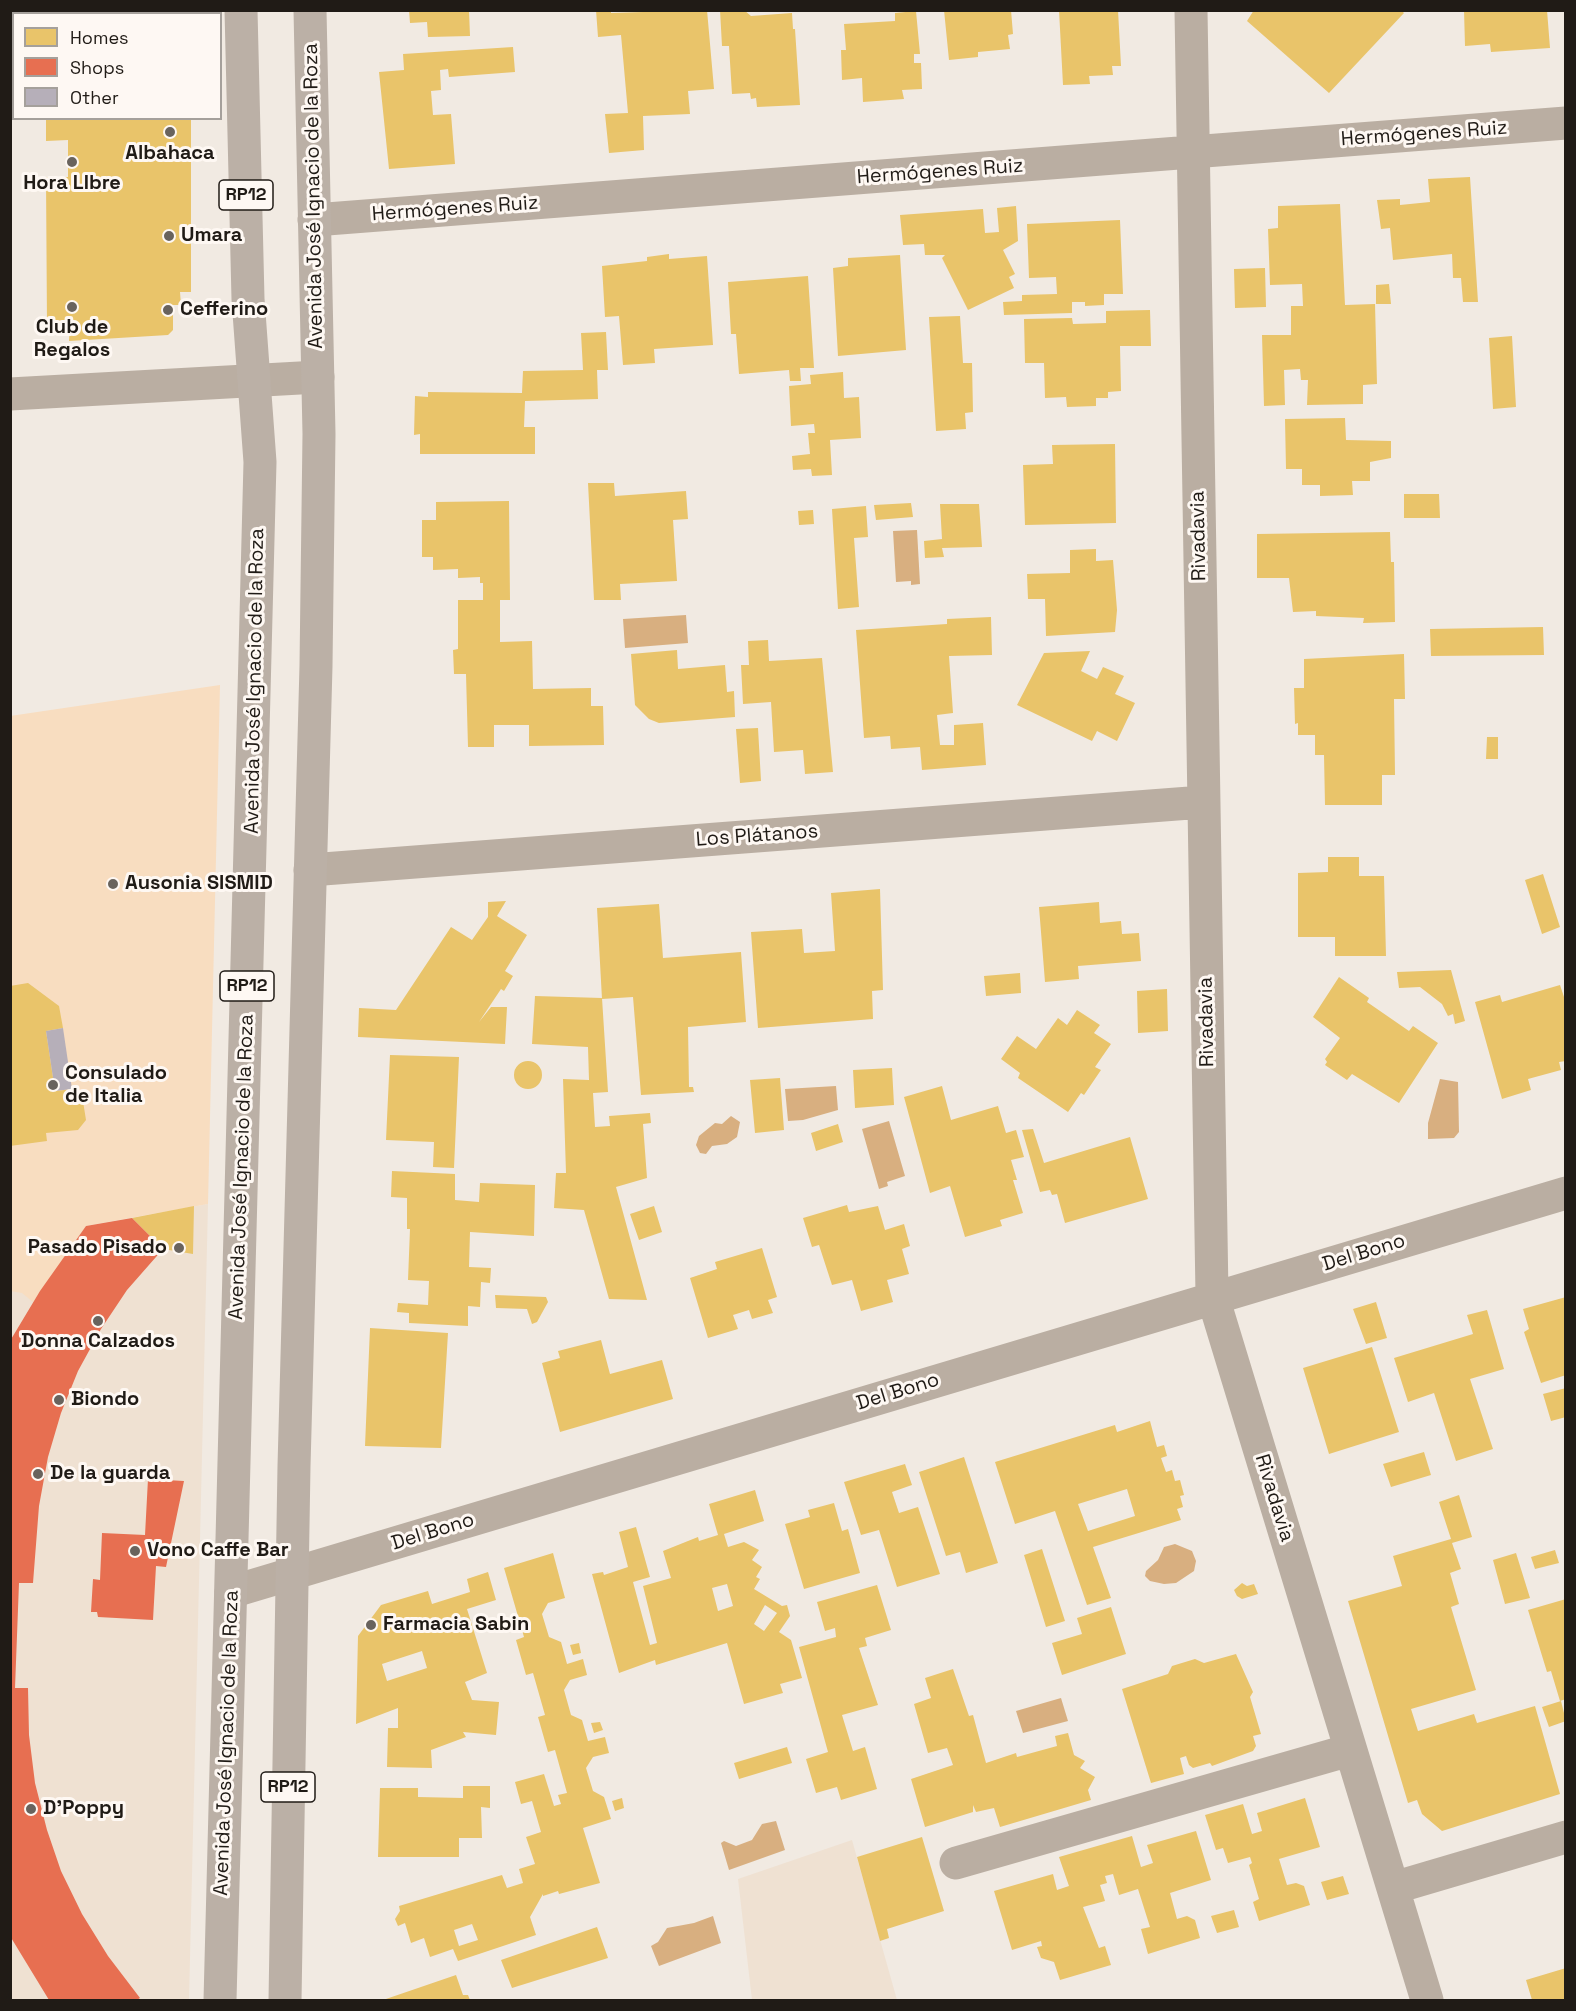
<!DOCTYPE html>
<html>
<head>
<meta charset="utf-8">
<style>
  body { margin:0 }
  #map { position:relative; width:1576px; height:2011px; overflow:hidden; background:#f1eae2; font-family:"Space Grotesk",sans-serif }
  canvas { display:block }
  .frame { position:absolute; inset:0; border:12px solid #201b16; pointer-events:none }
  .legend { position:absolute; left:12px; top:12px; width:210px; height:108px; box-sizing:border-box; background:#fef8f3; border:2px solid #a5a09b; margin:0; padding:8px 10px; list-style:none; font-size:18px; color:#201b16 }
  .legend li { display:flex; align-items:center; gap:12px; height:30px }
  .legend b { width:30px; border:2px solid #a5a09b }
</style>
</head>
<body>
<div id="map">
<canvas width="1576" height="2011"></canvas>
<div class="frame"></div>
<ul class="legend">
<li><b style="height:16px;background:#e9c46a"></b>Homes</li>
<li><b style="height:16px;background:#e76f51"></b>Shops</li>
<li><b style="height:16px;background:#b6afb9"></b>Other</li>
</ul>
</div>
<script>
const g = document.querySelector('canvas').getContext('2d');
g.lineJoin = 'round';
function fillPath(path, color) {
  g.fillStyle = color;
  g.fill(path, 'evenodd');
}
function toPath(rows) {
  const path = new Path2D();
  for (const r of rows) {
    if (r.length === 3) {
      path.moveTo(r[0] + r[2], r[1]);
      path.arc(r[0], r[1], r[2], 0, 2 * Math.PI);
      continue;
    }
    path.moveTo(r[0], r[1]);
    for (let i = 2; i < r.length; i += 2) path.lineTo(r[i], r[i + 1]);
  }
  return path;
}
function trace(path, color, width, dash) {
  g.strokeStyle = color;
  g.lineWidth = width;
  g.lineCap = dash ? 'butt' : 'round';
  g.setLineDash(dash || []);
  g.stroke(path);
}
function drawText(font, color, halo, rows, align = 'center') {
  g.font = font + ' "Space Grotesk",sans-serif';
  g.lineWidth = 6;
  g.setLineDash([]);
  g.textBaseline = 'middle';
  g.strokeStyle = halo;
  g.fillStyle = color;
  for (const [text, x, y, turn = 0] of rows) {
    g.save();
    g.translate(x, y);
    g.rotate((+turn || 0) * Math.PI / 180);
    g.textAlign = isNaN(turn) ? turn : align;
    if (halo) g.strokeText(text, 0, 0);
    g.fillText(text, 0, 0);
    g.restore();
  }
}
fillPath(toPath([
  [11,10,190,10,190,12,11,12],
  [208,1204,189,2000,11,2000,11,1240],
  [852,1840,897,2000,752,2000,738,1879]
]), '#efe1d2');
fillPath(toPath([
  [220,685,208,1204,86,1226,33,1302,22,1293,10,1291,10,716]
]), '#f8ddc0');
fillPath(toPath([
  [917,530,920,584,911,585,911,581,896,582,893,531],
  [686,615,688,643,625,648,623,619],
  [1440,1079,1458,1082,1459,1132,1454,1138,1428,1139,1428,1123],
  [836,1086,838,1110,803,1120,788,1121,785,1089],
  [731,1116,740,1122,737,1137,727,1144,712,1146,706,1154,700,1153,696,1145,699,1136,715,1123,722,1124],
  [889,1121,905,1176,887,1182,888,1186,879,1189,862,1129],
  [1175,1544,1192,1551,1196,1561,1194,1571,1176,1583,1164,1584,1150,1581,1145,1576,1146,1571,1158,1560,1164,1547],
  [1061,1698,1068,1721,1023,1733,1016,1711],
  [776,1821,785,1850,729,1870,721,1843,724,1841,736,1846,752,1840,762,1824],
  [713,1916,721,1943,659,1966,651,1946,658,1942,667,1928,694,1923]
]), '#d8af80');
fillPath(toPath([
  [409,10,469,10,470,36,428,37,427,22,410,23],
  [596,10,611,10,611,13,707,10,714,89,688,91,690,114,643,116,644,150,609,153,605,114,628,113,623,57,621,35,598,37],
  [720,10,744,10,751,16,792,13,793,29,795,29,800,105,757,107,756,98,751,99,750,93,732,94,729,46,722,46],
  [944,10,1011,10,1013,34,1008,35,1010,49,978,52,978,57,949,60],
  [1059,10,1118,10,1121,66,1112,66,1113,75,1089,76,1090,84,1063,85],
  [1254,10,1401,10,1404,13,1329,93,1247,21],
  [1464,10,1547,10,1550,48,1491,52,1490,44,1465,46],
  [916,11,920,54,914,54,914,63,921,63,922,89,902,90,904,99,863,102,862,78,842,80,841,50,846,50,844,24,895,21,895,13],
  [513,47,515,72,449,77,448,69,440,70,441,90,431,91,433,115,451,114,455,164,389,169,379,72,404,70,403,54],
  [46,118,191,118,191,292,180,292,181,305,173,305,173,330,168,335,69,341,70,325,47,325,46,177,68,177,68,140,46,141],
  [1470,177,1478,302,1463,302,1461,278,1453,278,1452,254,1393,260,1390,228,1381,229,1377,200,1400,199,1400,205,1430,202,1428,179],
  [1340,204,1345,305,1375,304,1377,384,1363,385,1363,404,1307,405,1308,380,1301,380,1300,369,1284,370,1285,405,1264,406,1262,335,1291,335,1291,306,1303,306,1302,284,1270,285,1268,229,1278,228,1278,206],
  [1016,206,1018,241,1003,250,1015,274,1009,277,1014,288,968,310,942,258,945,255,925,255,924,244,903,245,900,215,983,209,985,233,999,232,997,208],
  [1120,220,1123,294,1104,294,1104,305,1085,306,1085,302,1072,302,1072,313,1004,315,1003,302,1022,301,1022,295,1057,294,1056,277,1029,278,1027,224],
  [669,254,669,259,707,256,713,345,654,349,655,363,623,365,619,316,605,317,602,266,647,261,647,257],
  [900,255,906,350,838,356,833,268,848,266,848,258],
  [1265,268,1266,307,1235,308,1234,269],
  [808,276,814,368,800,368,801,381,790,381,789,370,739,374,736,334,731,334,728,282],
  [1389,284,1391,304,1376,304,1376,285],
  [1150,310,1151,346,1120,346,1121,391,1108,392,1108,398,1096,398,1096,406,1067,407,1066,397,1045,398,1044,363,1025,363,1024,319,1072,318,1073,324,1106,323,1106,311],
  [960,316,963,363,972,363,973,412,965,413,966,429,936,431,929,317],
  [606,332,608,370,597,370,598,399,525,401,524,427,535,427,535,454,420,454,420,434,414,435,415,396,428,397,428,392,522,393,523,371,583,370,581,333],
  [1512,336,1516,407,1493,409,1489,338],
  [843,372,844,398,859,397,861,438,830,440,832,475,812,476,811,469,793,470,792,456,810,454,808,433,815,433,814,424,791,426,789,386,811,384,810,375],
  [1345,418,1346,440,1391,441,1391,458,1370,462,1370,481,1352,481,1353,495,1320,496,1320,485,1302,485,1302,469,1286,469,1285,419],
  [1115,444,1116,523,1025,525,1023,465,1053,464,1052,445],
  [588,483,614,483,615,496,686,491,688,519,673,520,677,581,620,584,621,600,594,600],
  [1404,494,1439,494,1440,518,1404,518],
  [509,501,510,600,500,600,500,642,532,641,533,689,591,688,591,706,603,706,604,745,529,746,529,725,494,725,494,747,468,747,466,674,454,674,453,650,458,649,458,600,483,600,483,583,480,583,480,577,458,578,458,569,433,570,433,557,422,557,422,520,436,520,436,502],
  [911,503,913,517,876,520,874,505],
  [940,504,979,504,982,547,942,548,944,557,925,558,924,541,942,539],
  [866,506,868,537,854,538,859,607,838,609,832,509],
  [813,510,814,524,799,525,798,511],
  [1390,532,1391,562,1394,562,1395,622,1363,623,1364,618,1316,616,1316,611,1293,612,1289,578,1257,578,1257,534],
  [1096,549,1096,561,1113,560,1117,610,1115,632,1046,636,1045,599,1028,599,1027,574,1070,573,1070,550],
  [991,617,992,655,949,656,953,713,937,715,940,745,954,745,954,725,983,723,986,765,922,770,920,747,891,749,890,736,864,738,856,630,947,624,947,619],
  [1543,627,1544,655,1431,656,1430,629],
  [768,640,769,661,822,658,833,772,805,774,803,750,774,752,771,702,743,704,741,665,749,665,748,641],
  [677,650,678,669,725,665,727,692,734,691,735,717,659,723,649,719,635,705,631,654],
  [1090,651,1081,671,1097,679,1103,667,1124,676,1115,694,1135,703,1117,741,1097,731,1092,741,1017,705,1044,653],
  [1404,654,1405,699,1394,699,1395,775,1382,775,1382,805,1325,805,1324,755,1315,755,1315,735,1298,735,1298,723,1295,724,1294,688,1304,688,1304,659],
  [758,728,761,781,740,783,736,729],
  [1487,737,1498,737,1498,759,1486,759],
  [1328,857,1359,857,1359,876,1384,876,1386,956,1335,956,1335,937,1298,937,1298,873,1328,872],
  [1543,874,1560,927,1542,934,1525,880],
  [880,889,883,990,872,991,873,1019,758,1028,751,932,802,929,804,953,835,951,831,893],
  [506,901,497,916,527,935,505,971,513,976,504,991,501,989,479,1022,491,1007,507,1007,505,1044,358,1037,359,1008,396,1010,451,927,472,940,488,917,488,902],
  [1099,902,1100,923,1121,921,1122,934,1139,933,1141,961,1078,966,1079,979,1045,982,1039,907],
  [659,904,663,958,741,952,746,1022,688,1027,689,1087,693,1087,694,1092,641,1095,633,997,602,999,597,908],
  [1451,970,1465,1021,1455,1024,1453,1014,1448,1016,1442,1004,1420,987,1399,988,1397,972],
  [1020,973,1021,993,986,996,984,976],
  [1339,977,1369,998,1367,1002,1409,1031,1413,1026,1438,1043,1399,1103,1352,1074,1347,1080,1325,1065,1327,1062,1325,1059,1340,1038,1313,1017],
  [28,983,59,1006,63,1028,46,1031,55,1091,73,1089,82,1095,86,1120,78,1130,46,1133,47,1141,10,1146,10,986],
  [1560,985,1566,1003,1566,1061,1559,1062,1561,1070,1528,1079,1531,1090,1502,1099,1475,1002,1500,995,1502,1002],
  [1167,989,1168,1031,1138,1033,1137,991],
  [535,996,602,998,608,1092,593,1093,595,1127,610,1126,609,1116,650,1113,651,1123,643,1124,647,1178,616,1187,647,1300,609,1299,584,1210,554,1208,556,1173,566,1173,563,1079,589,1080,588,1047,532,1044],
  [1077,1010,1100,1025,1094,1033,1111,1044,1095,1067,1101,1070,1084,1095,1081,1093,1068,1112,1018,1078,1020,1073,1001,1059,1017,1036,1036,1049,1058,1018,1067,1025],
  [390,1055,459,1057,454,1168,433,1167,434,1142,386,1140],
  [528,1075,14],
  [892,1068,894,1105,855,1108,853,1070],
  [780,1078,784,1130,755,1133,750,1080],
  [942,1086,951,1120,998,1106,1006,1133,1016,1130,1024,1157,1011,1160,1017,1180,1013,1180,1023,1213,1000,1220,1002,1226,965,1237,950,1186,930,1193,904,1097],
  [838,1124,843,1142,816,1151,811,1133],
  [1033,1129,1044,1163,1130,1137,1148,1199,1065,1223,1057,1194,1052,1195,1050,1190,1040,1192,1022,1130],
  [392,1171,455,1174,455,1200,479,1202,480,1183,535,1185,534,1236,470,1232,469,1267,491,1268,490,1283,481,1282,480,1307,468,1306,468,1326,409,1323,409,1313,397,1312,398,1303,428,1305,429,1281,408,1280,410,1229,407,1229,407,1198,391,1197],
  [847,1205,849,1212,878,1206,885,1230,904,1224,910,1246,902,1249,909,1274,887,1280,893,1302,861,1311,852,1280,832,1285,819,1245,812,1247,803,1218],
  [194,1206,193,1254,163,1249,132,1218],
  [654,1206,662,1232,639,1240,630,1214],
  [762,1248,777,1297,768,1300,773,1313,752,1319,749,1310,733,1315,738,1329,708,1338,690,1278,717,1269,715,1262],
  [495,1295,546,1297,548,1302,537,1322,532,1324,527,1309,496,1308],
  [1566,1297,1566,1375,1541,1383,1524,1332,1529,1329,1523,1309],
  [1376,1302,1387,1338,1366,1344,1353,1309],
  [1487,1310,1504,1369,1470,1379,1493,1449,1456,1461,1434,1393,1408,1402,1394,1358,1473,1334,1467,1315],
  [370,1328,448,1333,441,1448,365,1446],
  [601,1340,610,1374,662,1360,673,1399,560,1432,542,1363,560,1358,558,1351],
  [1372,1347,1399,1432,1329,1454,1303,1368],
  [1566,1388,1566,1417,1551,1421,1543,1394],
  [1150,1421,1157,1447,1164,1445,1167,1456,1161,1458,1166,1472,1172,1470,1175,1481,1180,1480,1184,1495,1180,1496,1183,1507,1177,1509,1181,1520,1093,1547,1111,1598,1087,1605,1055,1511,1015,1524,995,1462,1115,1425,1117,1432],
  [1127,1489,1135,1516,1088,1531,1078,1504],
  [1424,1452,1431,1475,1391,1487,1383,1464],
  [964,1457,998,1563,966,1573,960,1552,946,1556,919,1472],
  [905,1464,912,1485,892,1492,899,1513,918,1507,940,1574,897,1587,879,1530,861,1535,844,1482],
  [755,1490,764,1521,724,1534,728,1547,744,1542,759,1550,752,1560,762,1567,756,1577,760,1579,754,1589,782,1606,787,1605,790,1616,779,1632,791,1640,802,1678,780,1684,783,1693,744,1704,727,1643,656,1665,655,1660,619,1673,592,1574,603,1572,604,1575,628,1567,619,1532,636,1527,650,1577,633,1582,650,1645,657,1643,643,1586,671,1578,663,1551,698,1537,699,1541,718,1535,709,1504],
  [727,1584,733,1606,718,1611,712,1588],
  [765,1605,777,1613,764,1631,754,1624],
  [1459,1495,1472,1537,1452,1543,1461,1569,1450,1573,1459,1604,1451,1607,1476,1690,1411,1709,1418,1731,1474,1714,1477,1723,1535,1706,1560,1794,1442,1831,1422,1814,1417,1800,1408,1803,1348,1601,1402,1586,1393,1556,1451,1539,1439,1502],
  [834,1503,842,1531,848,1529,860,1573,804,1589,785,1524,810,1517,808,1510],
  [1042,1549,1065,1621,1046,1627,1024,1555],
  [1555,1550,1559,1563,1535,1569,1531,1557],
  [553,1553,565,1598,548,1603,542,1614,549,1637,561,1642,567,1664,583,1659,587,1675,570,1680,564,1690,571,1715,582,1720,588,1741,605,1737,609,1753,593,1757,586,1768,593,1791,604,1797,611,1819,583,1828,600,1883,559,1894,558,1891,543,1896,543,1894,530,1917,536,1935,458,1961,453,1949,430,1957,424,1938,411,1943,405,1923,398,1926,395,1919,400,1911,399,1906,502,1875,507,1888,523,1883,519,1869,535,1864,526,1837,541,1832,532,1801,521,1804,515,1782,544,1774,554,1806,561,1804,558,1795,567,1793,555,1750,548,1752,538,1717,545,1715,533,1673,526,1675,516,1640,524,1637,504,1568],
  [472,1924,478,1940,459,1946,454,1930],
  [1516,1553,1530,1598,1505,1604,1493,1560],
  [488,1572,496,1600,467,1609,487,1673,465,1682,472,1700,499,1702,496,1735,463,1732,466,1737,431,1750,432,1768,387,1767,388,1728,398,1728,398,1708,356,1724,358,1636,381,1605,428,1591,432,1604,470,1592,467,1579],
  [422,1651,427,1668,387,1681,382,1664],
  [1242,1583,1247,1586,1254,1584,1258,1594,1242,1599,1237,1596,1234,1590],
  [877,1585,891,1630,865,1638,867,1646,859,1648,878,1705,842,1715,853,1751,865,1747,877,1789,841,1800,837,1787,816,1793,806,1759,828,1752,799,1647,836,1637,835,1628,825,1631,817,1602],
  [1566,1599,1566,1699,1560,1701,1551,1671,1547,1672,1528,1610],
  [1111,1607,1126,1654,1062,1675,1052,1643,1082,1634,1077,1618],
  [579,1643,581,1653,573,1655,570,1645],
  [1236,1654,1253,1692,1250,1697,1261,1734,1253,1736,1256,1746,1253,1751,1212,1766,1210,1763,1193,1768,1189,1765,1186,1756,1180,1758,1184,1774,1151,1783,1122,1689,1168,1674,1172,1666,1195,1659,1204,1663],
  [953,1669,969,1716,973,1715,986,1763,1016,1753,1017,1757,1057,1746,1055,1736,1068,1733,1074,1755,1085,1761,1080,1768,1095,1777,1088,1790,1091,1800,1000,1827,994,1808,976,1812,973,1805,973,1812,925,1827,911,1779,953,1765,947,1748,928,1753,914,1704,931,1698,925,1678],
  [1561,1701,1566,1721,1549,1727,1542,1707],
  [600,1722,603,1730,594,1733,591,1723],
  [787,1747,792,1763,739,1779,734,1763],
  [463,1786,490,1786,490,1808,481,1807,482,1838,459,1838,459,1857,378,1857,380,1788,418,1788,418,1797,463,1798],
  [622,1798,624,1808,615,1811,612,1801],
  [1305,1798,1320,1847,1279,1859,1287,1885,1296,1883,1304,1886,1310,1905,1259,1921,1253,1902,1259,1899,1249,1865,1252,1863,1250,1857,1228,1863,1223,1848,1216,1850,1205,1815,1243,1804,1252,1834,1262,1831,1257,1813],
  [1196,1831,1211,1880,1170,1893,1177,1919,1187,1916,1195,1920,1200,1938,1148,1954,1141,1929,1150,1927,1138,1889,1119,1895,1113,1874,1105,1876,1107,1883,1100,1885,1105,1901,1083,1907,1099,1948,1105,1946,1111,1965,1060,1980,1054,1962,1041,1958,1037,1947,1042,1946,1041,1941,1012,1950,994,1891,1053,1874,1057,1890,1069,1886,1059,1857,1132,1836,1141,1867,1153,1863,1147,1845],
  [922,1837,944,1911,887,1929,889,1938,880,1941,857,1857],
  [1343,1876,1349,1894,1327,1900,1321,1882],
  [1234,1910,1239,1927,1217,1933,1211,1916],
  [597,1927,608,1958,512,1988,501,1960],
  [1566,1968,1566,2000,1532,2000,1526,1980],
  [456,1975,463,1995,468,1995,470,2000,383,2000]
]), '#e9c46a');
fillPath(toPath([
  [132,1218,163,1249,127,1290,101,1329,78,1371,61,1413,48,1457,39,1506,33,1583,19,1583,15,1688,28,1688,29,1735,35,1783,47,1830,61,1871,82,1914,108,1956,140,1998,137,2000,49,2000,10,1936,10,1341,40,1291,86,1226],
  [148,1479,184,1481,166,1567,156,1566,153,1620,98,1617,97,1612,91,1612,93,1579,100,1580,102,1533,145,1535]
]), '#e76f51');
fillPath(toPath([
  [63,1028,72,1089,55,1091,46,1031]
]), '#b6afb9');
trace(toPath([
  [1191,10,1212,1294,1427,2000],
  [314,220,1566,123],
  [10,394,318,377],
  [310,870,1203,802],
  [231,1592,1566,1193],
  [956,1863,1350,1750],
  [1393,1888,1566,1837]
]), '#baaea2', 33);
trace(toPath([
  [220,2000,260,462,248,299,241,10],
  [285,2000,294,1466,316,666,319,434,310,10]
]), '#bbb0a6', 33);
for (const [x, y, r, color] of [
  [170,132,6,"#69635d"],
  [72,162,6,"#69635d"],
  [169,236,6,"#69635d"],
  [72,307,6,"#69635d"],
  [168,310,6,"#69635d"],
  [113,884,6,"#69635d"],
  [53,1085,6,"#69635d"],
  [179,1248,6,"#69635d"],
  [98,1321,6,"#69635d"],
  [59,1400,6,"#69635d"],
  [38,1474,6,"#69635d"],
  [135,1551,6,"#69635d"],
  [371,1625,6,"#69635d"],
  [31,1809,6,"#69635d"]
]) {
  const dot = new Path2D();
  dot.arc(x, y, r, 0, 2 * Math.PI);
  g.fillStyle = color;
  g.fill(dot);
  trace(dot, '#fef8f3', 2);
}
for (const [x, y, w] of [
  [246,195,54],
  [247,986,54],
  [288,1787,54]
]) {
  const box = new Path2D();
  box.roundRect(x - w / 2, y - 15, w, 30, 4.5);
  g.fillStyle = '#fef8f3';
  g.fill(box);
  trace(box, '#201b16', 1.5);
}
drawText('bold 18px', '#201b16', null, [
  ["RP12",246,195],
  ["RP12",247,986],
  ["RP12",288,1787]
]);
drawText('20px', '#201b16', '#fef8f3', [
  ["Hermógenes Ruiz",1424,134,-4],
  ["Hermógenes Ruiz",940,172,-4],
  ["Avenida José Ignacio de la Roza",314,196,-91],
  ["Hermógenes Ruiz",455,209,-4],
  ["Rivadavia",1199,536,-91],
  ["Avenida José Ignacio de la Roza",255,681,-89],
  ["Los Plátanos",757,836,-4],
  ["Rivadavia",1207,1022,-91],
  ["Avenida José Ignacio de la Roza",242,1167,-88],
  ["Del Bono",1364,1253,-17],
  ["Del Bono",898,1392,-17],
  ["Rivadavia",1274,1498,73],
  ["Del Bono",433,1532,-17],
  ["Avenida José Ignacio de la Roza",227,1743,-88]
]);
drawText('bold 20px', '#201b16', '#fef8f3', [
  ["Albahaca",170,154,"center"],
  ["Hora LIbre",72,184,"center"],
  ["Umara",181,236],
  ["Cefferino",180,310],
  ["Club de",72,328,"center"],
  ["Regalos",72,351,"center"],
  ["Ausonia SISMID",125,884],
  ["Consulado",65,1074],
  ["de Italia",65,1097],
  ["Pasado Pisado",167,1248,"right"],
  ["Donna Calzados",98,1342,"center"],
  ["Biondo",71,1400],
  ["De la guarda",50,1474],
  ["Vono Caffe Bar",147,1551],
  ["Farmacia Sabin",383,1625],
  ["D'Poppy",43,1809]
], 'left');
</script>
</body>
</html>
